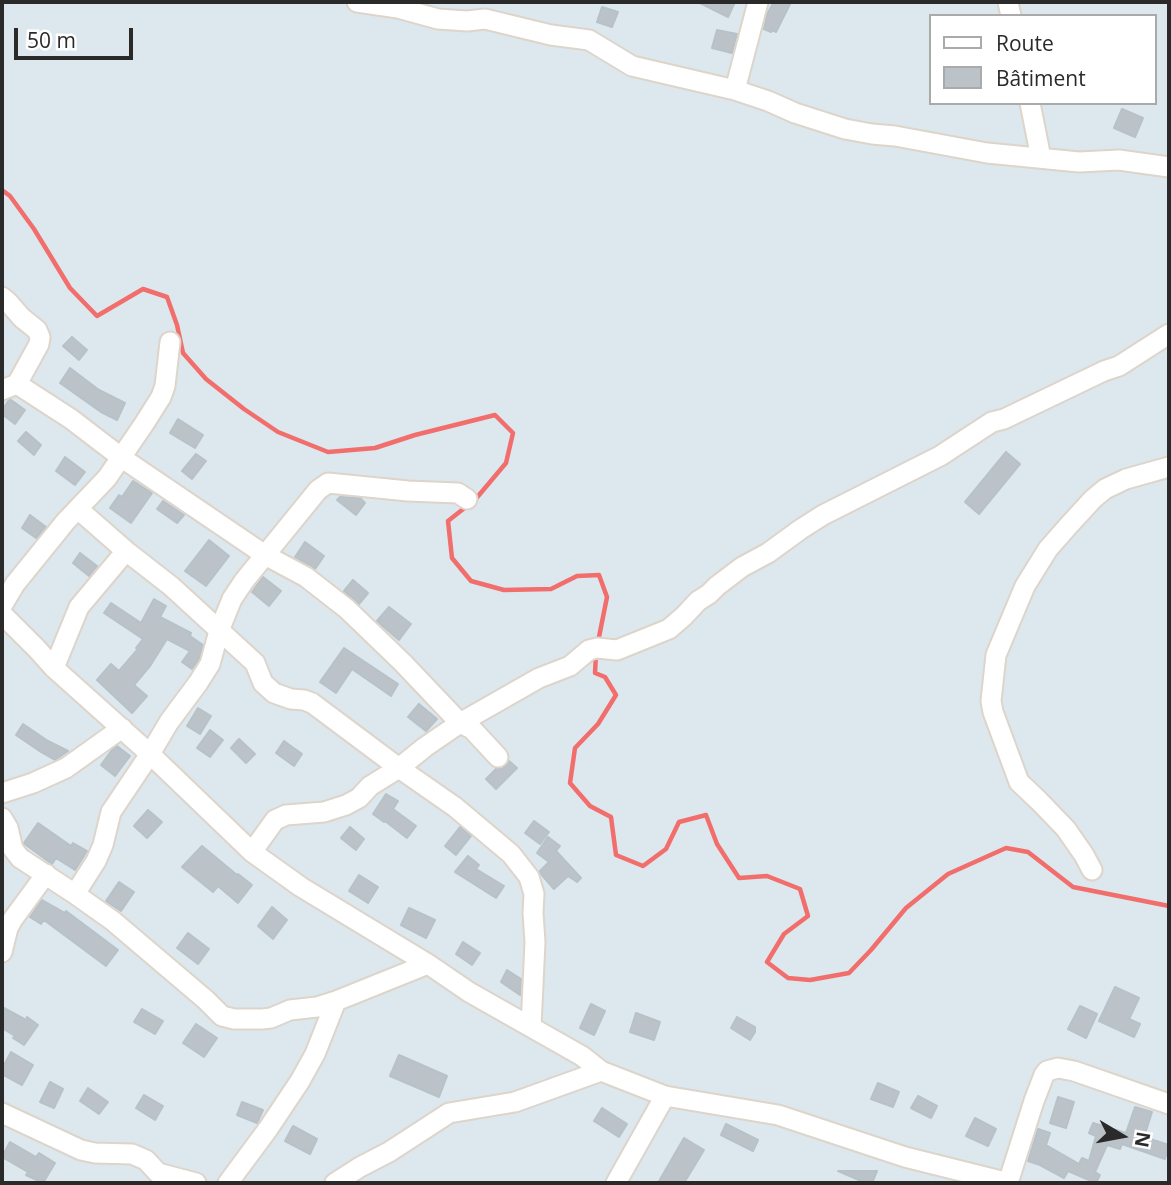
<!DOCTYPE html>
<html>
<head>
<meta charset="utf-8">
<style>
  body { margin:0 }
  #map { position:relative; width:1171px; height:1185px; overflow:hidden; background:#dce8ed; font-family:"Open Sans",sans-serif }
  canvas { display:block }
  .frame { position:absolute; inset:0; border:4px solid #2a2a2a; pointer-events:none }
  .legend { position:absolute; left:929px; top:14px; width:228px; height:91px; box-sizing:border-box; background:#fff; border:2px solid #aaa; margin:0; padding:9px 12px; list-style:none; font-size:21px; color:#2a2a2a }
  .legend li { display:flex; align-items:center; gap:14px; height:35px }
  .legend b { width:35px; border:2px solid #aaa }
  .north { position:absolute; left:1087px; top:1101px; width:70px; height:70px; -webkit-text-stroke:5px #fff; paint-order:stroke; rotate:100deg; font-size:19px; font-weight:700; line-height:28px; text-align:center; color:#2a2a2a }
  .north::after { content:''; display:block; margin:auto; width:24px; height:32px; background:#2a2a2a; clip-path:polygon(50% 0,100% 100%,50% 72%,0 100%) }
  .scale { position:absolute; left:14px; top:28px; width:119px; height:32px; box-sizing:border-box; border:4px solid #2a2a2a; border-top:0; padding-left:9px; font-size:21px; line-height:24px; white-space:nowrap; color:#2a2a2a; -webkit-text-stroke:5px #fff; paint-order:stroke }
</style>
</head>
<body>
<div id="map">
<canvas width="1171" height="1185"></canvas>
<div class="frame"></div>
<ul class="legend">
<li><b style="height:9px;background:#fff"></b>Route</li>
<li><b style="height:19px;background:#bcc3c8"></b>Bâtiment</li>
</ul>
<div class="north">N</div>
<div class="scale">50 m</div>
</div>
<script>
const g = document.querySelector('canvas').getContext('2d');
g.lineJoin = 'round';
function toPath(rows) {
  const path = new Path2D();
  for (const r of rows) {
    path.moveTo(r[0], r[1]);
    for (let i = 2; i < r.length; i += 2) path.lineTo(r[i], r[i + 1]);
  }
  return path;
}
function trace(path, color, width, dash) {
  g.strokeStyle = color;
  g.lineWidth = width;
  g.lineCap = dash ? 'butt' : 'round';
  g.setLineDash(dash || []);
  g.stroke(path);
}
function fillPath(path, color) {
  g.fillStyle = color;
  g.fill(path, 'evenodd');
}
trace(toPath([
  [2,190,10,196,34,229,70,288,97,316,143,289,167,297,177,325,183,353,206,379,244,409,278,432,328,452,375,448,415,435,495,415,513,433,506,463,474,501],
  [467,506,448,521,452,558,471,581,504,590,551,589,577,576,599,575,607,597,598,642],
  [596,654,595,673,605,677,616,695,598,724,575,748,570,783,590,806,611,817,616,855,643,866,666,849,679,822,706,815,717,844,739,878,767,876,800,889,808,916,784,934,767,962,788,978,810,980,849,973,871,950,906,908,948,874,1006,848,1028,852,1073,887,1169,906]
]), '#f16e6c', 4.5);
const building = toPath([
  [698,2,735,2,728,17,698,2],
  [774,2,791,2,776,32,772,30,771,32,764,29,767,14,774,2],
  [602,7,618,12,612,27,597,22,602,7],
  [717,30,737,34,732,53,712,48,717,30],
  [1122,109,1143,118,1135,137,1114,128,1122,109],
  [72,337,87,350,79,360,63,346,72,337],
  [70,368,99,390,125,403,117,420,101,412,60,383,70,368],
  [9,400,11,400,25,410,15,424,2,414,2,410,9,400],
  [178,419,203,435,195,448,170,433,178,419],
  [26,432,41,445,34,455,18,441,26,432],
  [1006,452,1020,464,979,514,965,502,1006,452],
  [196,454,206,461,192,479,182,471,196,454],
  [65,457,85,472,75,485,56,471,65,457],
  [133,481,152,493,131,523,110,508,119,495,122,497,133,481],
  [340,497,360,498,365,503,356,515,337,500,340,497],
  [163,501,184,515,177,523,157,509,163,501],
  [30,515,46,527,36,538,22,528,30,515],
  [209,540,229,556,206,586,185,571,209,540],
  [305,542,324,556,315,569,295,557,305,542],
  [80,553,97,566,89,576,73,563,80,553],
  [263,577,281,591,269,606,252,592,263,577],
  [353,580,368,593,359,604,344,591,353,580],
  [154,599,166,606,160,617,191,633,190,636,203,645,199,659,192,669,182,662,190,651,167,639,150,666,134,685,147,696,132,713,97,680,111,664,119,671,138,649,136,648,143,639,104,613,111,603,141,623,154,599],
  [389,607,411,624,399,640,377,621,389,607],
  [344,648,398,684,391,696,352,669,336,693,320,682,344,648],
  [419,704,437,719,426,731,408,717,419,704],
  [198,708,211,716,200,734,187,726,198,708],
  [23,724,48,741,68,751,55,760,41,752,16,735,23,724],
  [210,730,223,740,210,757,197,748,210,730],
  [239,739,255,754,246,763,231,748,239,739],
  [284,741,302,754,294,766,276,753,284,741],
  [117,746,130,756,115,776,101,765,112,750,117,746],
  [509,761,517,768,496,789,486,779,496,769,506,766,509,761],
  [386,794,398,801,393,809,416,826,407,838,385,821,384,822,373,814,386,794],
  [148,810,162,822,147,838,134,826,148,810],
  [534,821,549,832,540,844,525,833,534,821],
  [38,823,71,846,73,843,87,851,75,870,56,858,52,864,26,845,24,843,38,823],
  [350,827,364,839,356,850,341,838,350,827],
  [460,827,471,836,456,855,445,846,460,827],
  [548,837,560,846,556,851,581,878,577,882,568,876,554,889,541,874,540,871,549,862,537,853,548,837],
  [202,846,237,875,238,874,252,885,238,903,218,886,213,892,182,867,202,846],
  [468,856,479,865,476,869,504,886,496,898,455,872,468,856],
  [359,875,378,887,368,903,349,891,359,875],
  [119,882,134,892,121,911,106,901,119,882],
  [42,900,65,913,66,911,118,950,106,966,44,920,41,924,30,917,42,900],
  [272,907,287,920,273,939,258,926,272,907],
  [409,908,435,920,426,938,401,925,409,908],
  [188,933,209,949,198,964,177,948,188,933],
  [463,942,480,953,472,965,456,954,463,942],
  [507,970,521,979,520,995,501,982,507,970],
  [1115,987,1139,998,1129,1019,1140,1024,1134,1037,1099,1021,1115,987],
  [591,1004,605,1011,594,1035,580,1028,591,1004],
  [1080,1006,1097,1014,1086,1038,1068,1029,1080,1006],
  [2,1007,26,1020,27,1017,38,1025,24,1045,13,1038,15,1036,2,1028,2,1007],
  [142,1009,163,1021,155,1034,134,1022,142,1009],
  [636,1013,660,1022,654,1040,630,1032,636,1013],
  [737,1017,755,1027,755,1032,750,1040,731,1028,737,1017],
  [196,1024,217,1038,204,1057,183,1043,196,1024],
  [11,1052,33,1065,22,1085,2,1074,2,1069,11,1052],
  [399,1055,447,1076,439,1097,390,1076,399,1055],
  [50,1082,63,1089,54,1108,40,1102,50,1082],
  [878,1083,899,1092,893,1107,871,1099,878,1083],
  [88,1088,108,1102,99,1114,80,1101,88,1088],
  [144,1095,163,1106,155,1120,136,1108,144,1095],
  [918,1096,937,1106,931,1118,911,1108,918,1096],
  [1058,1097,1074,1102,1066,1128,1050,1123,1058,1097],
  [242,1102,263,1110,257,1123,237,1115,242,1102],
  [1135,1107,1152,1112,1144,1137,1169,1145,1165,1159,1122,1144,1120,1149,1107,1145,1095,1172,1100,1175,1096,1183,1068,1171,1064,1178,1040,1165,1028,1161,1038,1129,1050,1133,1046,1145,1079,1164,1082,1158,1089,1161,1096,1136,1089,1133,1093,1123,1126,1133,1135,1107],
  [602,1108,627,1124,619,1137,594,1121,602,1108],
  [975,1118,996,1129,988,1146,966,1136,975,1118],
  [726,1124,758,1140,753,1151,721,1135,726,1124],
  [293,1126,317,1139,310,1154,285,1141,293,1126],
  [684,1138,704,1150,684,1183,658,1183,684,1138],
  [10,1142,36,1157,39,1153,55,1163,43,1183,26,1175,28,1172,2,1157,10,1142],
  [838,1171,877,1171,872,1183,866,1183,838,1171]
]);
fillPath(building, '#bcc3c8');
trace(building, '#b6c1c8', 2);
const minor = toPath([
  [357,2,398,8,438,19,467,21,485,19,551,35,589,40,632,66,735,90,768,101,795,113,845,129,872,134,895,136,987,153,1079,162,1119,160,1169,167],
  [1008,2,1011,16],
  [735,90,758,2],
  [1030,103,1041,158],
  [2,297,8,302,22,318,37,330,40,337,39,344,33,355,17,384],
  [2,390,17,384,71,419,122,458,265,555,306,577,347,609,403,663,460,723,472,729,498,757],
  [78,509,126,551,171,586,255,663,263,683,274,693,291,699,304,700,312,703,399,768,455,807,511,854,529,877,534,894,533,913,535,942,531,1027],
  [2,606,15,584,66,521,107,478,144,424,161,397,165,386,170,342],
  [2,614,37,649,54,668,150,754,252,852,301,887,428,964,469,992,582,1056,601,1071,665,1096,778,1115,905,1157,1009,1183],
  [54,668,79,607,126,551],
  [2,793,33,783,66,768,122,728],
  [2,818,8,828,13,849,20,858,75,894,113,921,206,1000,222,1016,234,1019,262,1019,271,1018,290,1010,317,1007,336,1001,428,964],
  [252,852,275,820,286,815,324,812,346,805,359,798,370,786,399,768,425,747,460,723,539,678,570,666,589,650,597,648,617,650,669,629,684,616,698,601,709,594,717,586,742,567,768,553,801,529,823,515,940,456,992,422,1004,419,1104,371,1119,366,1169,334],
  [1092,870,1084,855,1066,829,1039,801,1019,782,993,712,991,701,996,655,1025,586,1048,549,1070,524,1093,499,1105,489,1126,479,1169,467],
  [75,894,96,861,103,845,111,812,150,754,169,722,198,683,210,664,219,631,232,599,244,581,318,490,328,483,408,491,458,493,467,499],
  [2,952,8,928,13,919,46,874],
  [2,1113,81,1150,95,1153,132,1154,146,1160,158,1173,196,1183],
  [228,1183,268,1129,300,1081,315,1054,336,1001],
  [335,1183,360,1167,389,1152,449,1113,515,1102,601,1071],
  [616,1183,665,1096],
  [1008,1183,1034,1101,1044,1075,1047,1071,1058,1068,1074,1071,1169,1104]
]);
trace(minor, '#ddd4ca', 23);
trace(minor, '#fff', 19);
</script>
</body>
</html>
